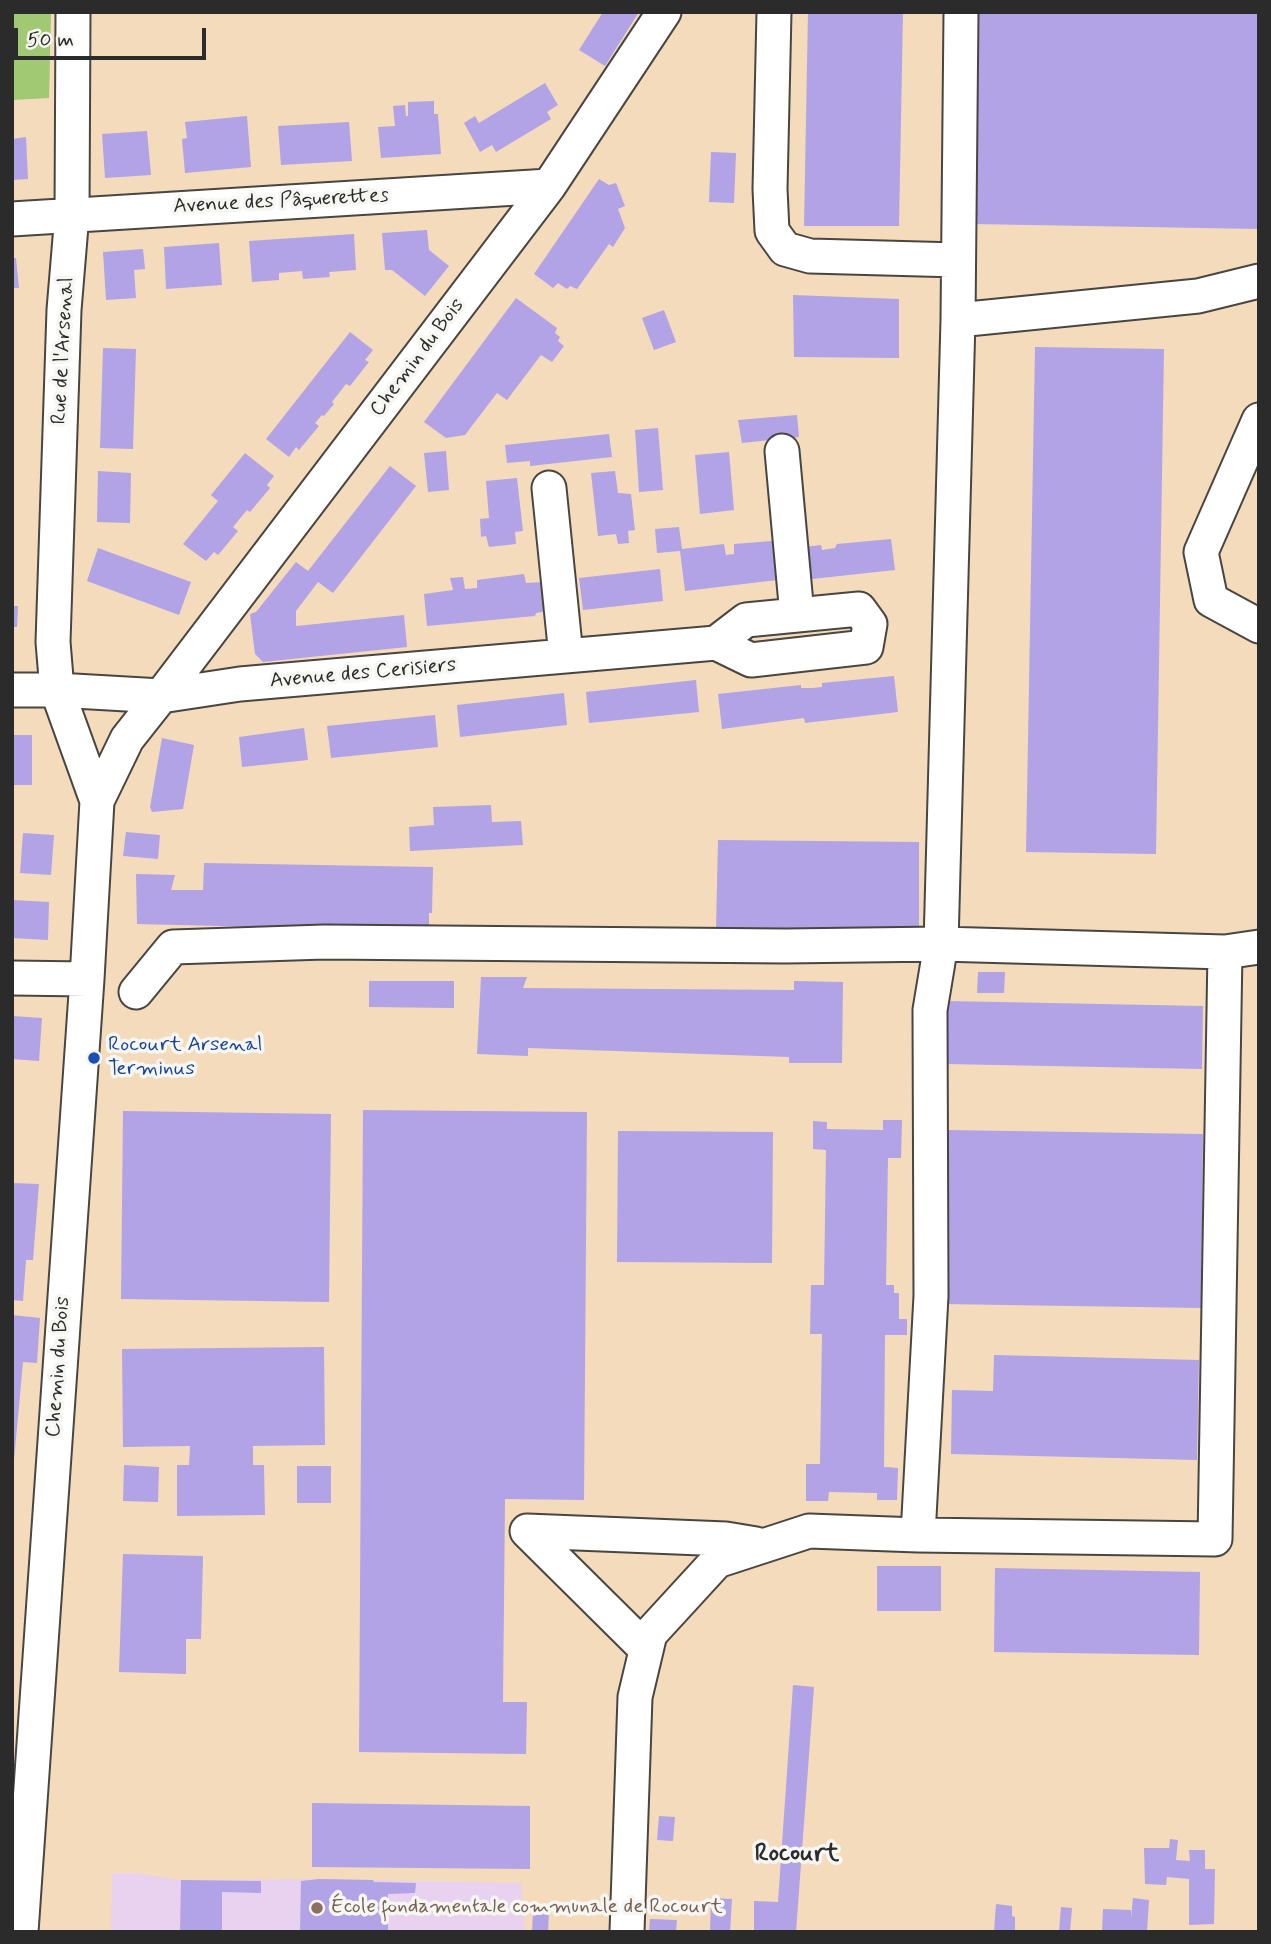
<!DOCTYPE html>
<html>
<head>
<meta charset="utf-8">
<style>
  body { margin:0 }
  #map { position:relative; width:1271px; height:1944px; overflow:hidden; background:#f3dbbc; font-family:Mynerve,sans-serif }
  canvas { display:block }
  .frame { position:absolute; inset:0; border:14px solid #2b2b2b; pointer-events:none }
  .scale { position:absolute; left:14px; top:28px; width:192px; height:32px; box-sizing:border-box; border:4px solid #2b2b2b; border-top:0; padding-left:9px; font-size:21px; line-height:24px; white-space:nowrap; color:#2b2b2b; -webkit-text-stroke:5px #f6f6f2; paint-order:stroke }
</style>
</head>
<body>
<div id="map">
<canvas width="1271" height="1944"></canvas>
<div class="frame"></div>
<div class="scale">50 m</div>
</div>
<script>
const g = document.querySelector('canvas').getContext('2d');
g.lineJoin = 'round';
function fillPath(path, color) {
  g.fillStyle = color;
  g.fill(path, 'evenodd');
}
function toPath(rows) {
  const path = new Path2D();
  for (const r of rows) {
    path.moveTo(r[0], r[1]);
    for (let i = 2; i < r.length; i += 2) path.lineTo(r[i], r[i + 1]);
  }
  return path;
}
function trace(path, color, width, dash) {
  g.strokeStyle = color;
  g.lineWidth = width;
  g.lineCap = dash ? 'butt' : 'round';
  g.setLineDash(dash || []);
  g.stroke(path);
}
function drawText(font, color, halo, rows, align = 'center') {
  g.font = font + ' Mynerve,sans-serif';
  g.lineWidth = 7;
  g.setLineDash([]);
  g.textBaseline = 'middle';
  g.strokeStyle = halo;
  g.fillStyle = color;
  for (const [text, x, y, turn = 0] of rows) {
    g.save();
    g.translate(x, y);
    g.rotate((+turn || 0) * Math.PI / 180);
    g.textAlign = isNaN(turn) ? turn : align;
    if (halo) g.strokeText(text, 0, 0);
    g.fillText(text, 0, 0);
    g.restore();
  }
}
fillPath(toPath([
  [112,1873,135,1873,181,1880,319,1879,521,1883,525,1932,111,1932]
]), '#e8d2ef');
fillPath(toPath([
  [12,12,51,12,49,98,12,100]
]), '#a1c873');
fillPath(toPath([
  [603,12,639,12,605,66,579,50],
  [808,12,903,12,899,226,804,226],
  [976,12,1259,12,1259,229,973,224],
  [545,83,558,105,547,112,551,119,496,152,492,145,480,152,464,123,475,116,479,123],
  [434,101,434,114,438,114,441,154,381,158,378,127,395,126,393,106,405,105,406,116,408,116,408,102],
  [247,116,251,167,185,173,182,139,187,138,185,122],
  [349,122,352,161,281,165,278,126],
  [147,131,151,175,105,178,102,134],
  [26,137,28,179,12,180,12,139],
  [711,152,736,153,734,203,709,202],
  [599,179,609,185,616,183,625,206,618,209,625,228,613,247,609,244,577,289,570,286,567,289,558,283,553,288,534,274],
  [427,230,429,250,449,266,425,296,392,270,385,270,382,233],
  [354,234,356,270,329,272,330,277,303,279,302,271,279,273,279,280,252,282,249,241],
  [219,243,222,285,166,289,164,247],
  [143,249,145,269,134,270,136,298,106,300,103,252],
  [12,258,16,258,19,288,12,288],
  [793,295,899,299,899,358,794,357],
  [516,298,557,328,555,333,560,337,558,341,564,346,552,362,541,355,507,400,497,393,465,435,446,438,424,422],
  [664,310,676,342,654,350,642,318],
  [350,332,373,350,365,360,369,362,350,386,346,384,332,402,334,404,324,416,322,415,315,423,319,426,299,450,296,447,289,457,266,439],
  [1035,347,1164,349,1156,854,1026,852],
  [103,348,136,349,133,449,100,448],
  [797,415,799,437,742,443,738,420],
  [658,428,663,490,639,492,635,430],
  [609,434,612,457,530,466,530,461,507,463,505,445],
  [446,451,449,490,428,492,424,453],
  [729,452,734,510,700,514,695,455],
  [245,453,274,476,267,485,270,488,250,512,247,510,233,527,238,531,218,555,214,552,206,561,183,544,218,501,211,495],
  [390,466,416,486,333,593,318,582,296,611,296,626,404,615,407,647,263,662,255,654,250,614,256,612,296,562,308,571],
  [98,471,131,473,130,523,97,522],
  [615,471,618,493,631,494,635,530,628,531,629,543,618,544,616,534,598,536,591,473],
  [517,478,523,531,515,532,516,544,489,547,486,536,481,537,480,519,489,518,486,481],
  [679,527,682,549,724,544,726,555,734,554,734,544,772,541,777,580,685,591,680,551,657,553,655,529],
  [891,539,895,570,812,579,812,576,800,577,797,548,821,545,822,550,835,548,837,544],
  [98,548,191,582,179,615,87,581],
  [660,569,663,601,583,610,579,578],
  [524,574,526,583,544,582,547,611,536,613,535,616,427,626,424,594,453,590,450,578,463,577,465,589,477,588,477,580],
  [12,606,18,606,17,627,12,627],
  [894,676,898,712,805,723,804,718,722,729,718,694,801,685,801,688,812,688,822,687,822,683],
  [696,680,699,712,589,723,586,692],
  [564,693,567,725,460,737,457,705],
  [435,715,438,747,331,758,327,726],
  [304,728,308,760,242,767,239,737],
  [12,735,32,735,32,785,12,785],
  [162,738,194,745,183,809,152,812,150,807],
  [491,805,492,822,521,821,523,845,410,851,409,827,434,825,433,807],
  [126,832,160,835,158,859,123,856],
  [23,833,54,835,51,875,20,873],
  [718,840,919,842,919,932,716,930],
  [204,863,433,867,432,913,429,913,429,931,137,924,136,874,175,875,171,890,203,890],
  [12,900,49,902,48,940,12,938],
  [978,972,1005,972,1004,993,977,993],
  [481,977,527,977,523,988,794,990,794,981,843,982,842,1063,789,1063,789,1057,528,1048,528,1056,477,1054],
  [369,981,454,981,454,1008,369,1007],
  [947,1001,1203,1006,1202,1069,946,1064],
  [12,1016,42,1018,39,1061,12,1059],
  [363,1110,587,1112,584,1500,505,1499,503,1702,527,1702,526,1754,359,1752],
  [123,1111,331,1114,329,1302,121,1299],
  [883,1120,902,1120,901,1158,888,1158,886,1285,894,1285,894,1293,899,1293,899,1319,907,1319,907,1335,885,1335,884,1467,898,1468,897,1500,877,1500,877,1493,829,1492,828,1501,806,1501,806,1464,820,1464,822,1334,810,1334,811,1285,824,1285,826,1150,813,1149,813,1121,827,1122,827,1129,883,1130],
  [946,1130,1203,1134,1201,1308,943,1304],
  [618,1131,773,1132,772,1263,617,1262],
  [12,1183,39,1184,33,1260,26,1260,23,1301,12,1300],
  [12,1315,40,1318,37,1363,23,1362,14,1460,12,1460],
  [324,1347,325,1445,253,1446,253,1465,264,1465,265,1515,177,1516,177,1465,189,1465,190,1446,123,1447,122,1349],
  [994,1355,1199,1360,1197,1460,951,1454,952,1390,993,1391],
  [124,1465,159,1467,158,1502,123,1501],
  [297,1466,331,1466,331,1503,297,1503],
  [123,1554,203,1556,201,1639,186,1639,186,1674,119,1672],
  [877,1566,941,1566,941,1611,877,1611],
  [995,1568,1200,1572,1199,1655,994,1652],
  [793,1685,814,1687,796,1932,754,1932,754,1901,778,1902],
  [312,1803,530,1806,530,1869,312,1867],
  [659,1816,675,1817,673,1841,657,1840],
  [1170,1839,1178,1840,1176,1860,1190,1861,1189,1850,1205,1850,1205,1869,1215,1869,1214,1924,1189,1925,1189,1879,1167,1877,1166,1885,1145,1884,1144,1848,1169,1848],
  [319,1879,373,1880,374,1882,416,1883,415,1893,388,1894,388,1932,300,1932,301,1881],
  [181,1880,261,1881,261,1893,222,1892,222,1932,180,1932],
  [711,1898,732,1899,730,1932,710,1932],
  [1133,1898,1149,1900,1147,1932,1102,1932,1103,1909,1131,1910,1131,1918],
  [996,1904,1012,1906,1012,1916,1015,1917,1015,1932,994,1932],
  [1061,1907,1072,1908,1070,1932,1059,1932],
  [533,1911,549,1911,548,1932,532,1932],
  [650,1919,677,1920,676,1932,649,1932]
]), '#b1a3e6');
const minor = toPath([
  [73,12,72,214,64,310,53,642,57,690,97,801],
  [774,12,770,189,772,231,785,249,810,256,958,260],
  [961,12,958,320,941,944,1225,952,1259,947],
  [12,219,549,186],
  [958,320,1198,296,1259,281],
  [1259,420,1201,552,1211,600,1259,626],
  [782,451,797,615],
  [549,488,566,656],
  [12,690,57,690,161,696,240,684,716,643,746,620,859,609,870,624,866,647,751,660,716,643],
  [12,978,87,979],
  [136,992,173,947,324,942,785,946,941,944,930,1010,931,1296,918,1535,809,1531,717,1561,650,1634,635,1697,627,1932],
  [918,1535,1215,1539,1225,952],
  [646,1649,527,1531,726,1539,756,1544],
  [21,1932,87,979,97,801,127,739,161,696,549,186,664,12]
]);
trace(minor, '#494541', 37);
trace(minor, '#fff', 33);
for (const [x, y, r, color] of [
  [94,1058,7,"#1a4fb4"],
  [317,1908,7,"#8d6e63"]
]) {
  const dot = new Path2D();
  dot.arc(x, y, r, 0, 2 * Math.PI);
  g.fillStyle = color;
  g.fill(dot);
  trace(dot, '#f6f6f2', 2.5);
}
drawText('21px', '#2b2b2b', '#f6f6f2', [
  ["Avenue des Pâquerettes",281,202,-3],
  ["Rue de l'Arsenal",64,351,-87],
  ["Chemin du Bois",418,358,-53],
  ["Avenue des Cerisiers",363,674,-5],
  ["Chemin du Bois",59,1367,-86]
]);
drawText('21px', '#164399', '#f6f6f2', [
  ["Rocourt Arsenal",108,1046],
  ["Terminus",108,1070]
], 'left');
drawText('21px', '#785e54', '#f6f6f2', [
  ["École fondamentale communale de Rocourt",331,1908]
], 'left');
drawText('bold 24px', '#2b2b2b', '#f6f6f2', [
  ["Rocourt",797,1855]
]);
</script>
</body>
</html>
